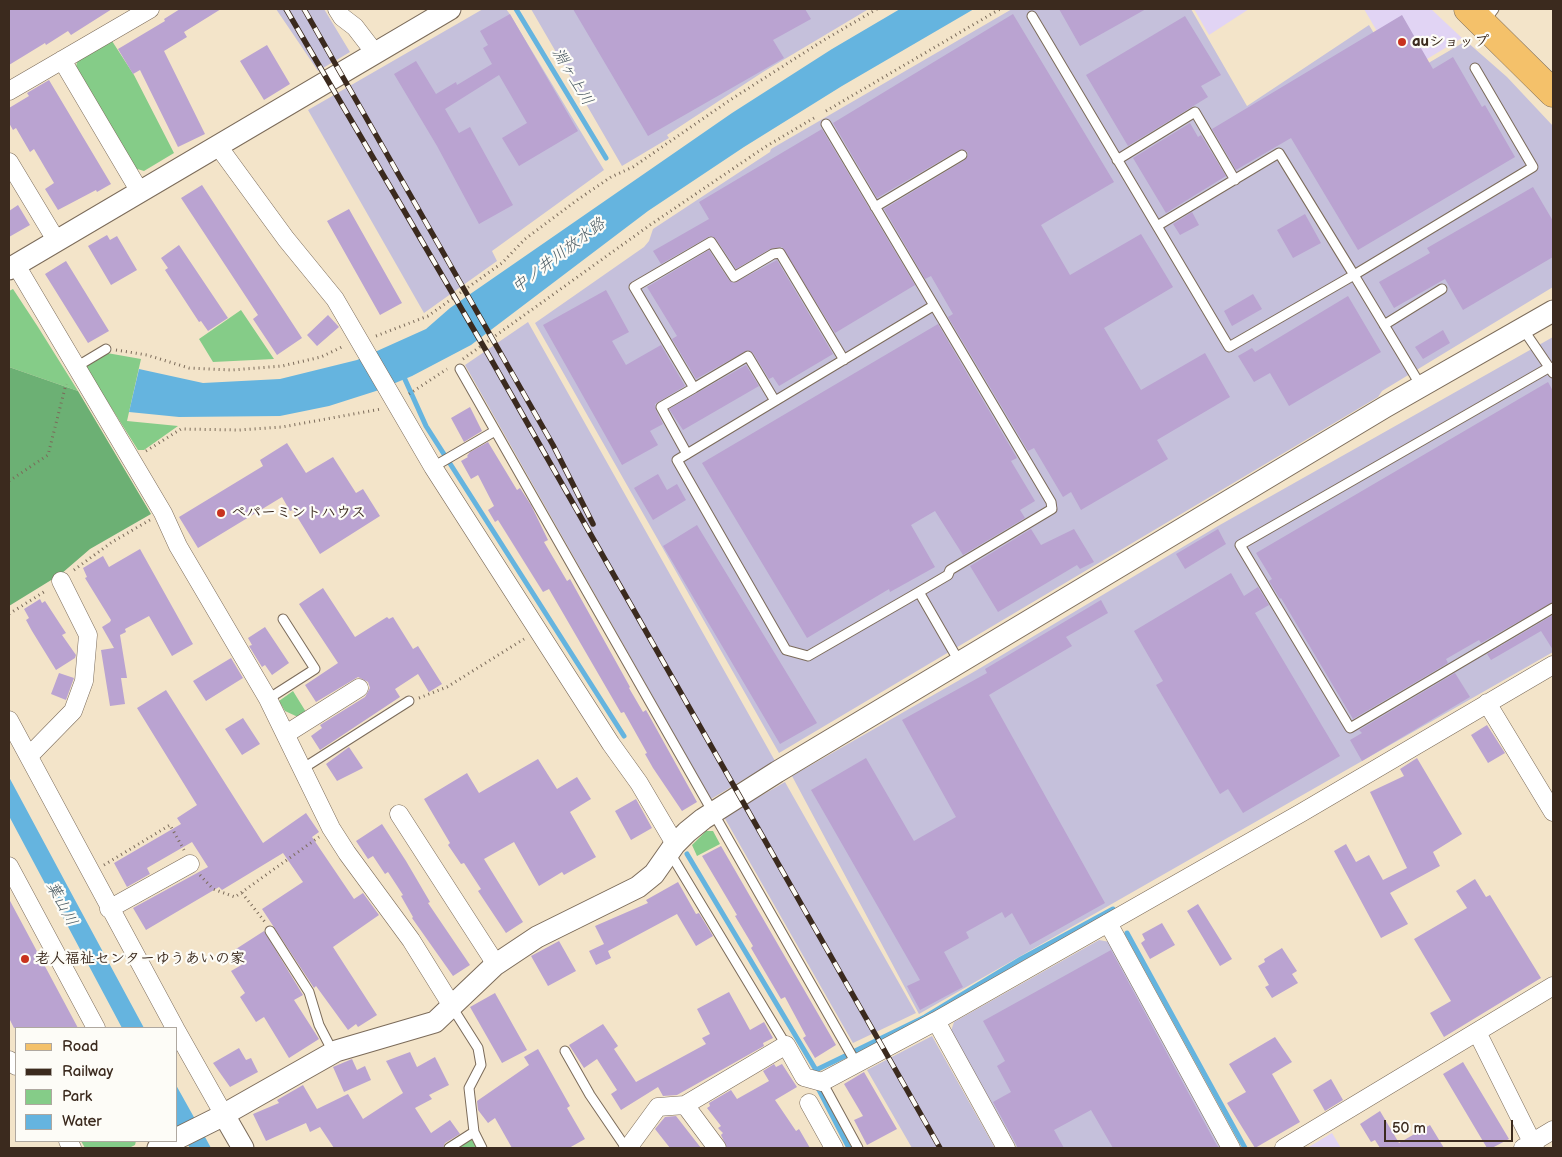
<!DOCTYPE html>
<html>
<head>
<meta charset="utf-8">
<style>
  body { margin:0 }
  #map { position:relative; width:1562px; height:1157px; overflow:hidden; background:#f3e4c9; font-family:"Balsamiq Sans",sans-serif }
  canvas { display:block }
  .frame { position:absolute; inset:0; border:10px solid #3b2a1e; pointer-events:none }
  .legend { position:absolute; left:15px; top:1027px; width:162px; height:115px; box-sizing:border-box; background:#fdfcf7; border:1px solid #afa8a0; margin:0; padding:6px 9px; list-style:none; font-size:15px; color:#3b2a1e }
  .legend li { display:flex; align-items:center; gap:10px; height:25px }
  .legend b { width:25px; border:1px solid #afa8a0 }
  .scale { position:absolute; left:1384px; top:1120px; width:129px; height:22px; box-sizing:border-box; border:2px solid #3b2a1e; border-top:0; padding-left:6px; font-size:15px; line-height:18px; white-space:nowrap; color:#3b2a1e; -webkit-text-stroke:4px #fdfcf7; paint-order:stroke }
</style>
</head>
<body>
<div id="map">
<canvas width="1562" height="1157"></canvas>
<div class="frame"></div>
<ul class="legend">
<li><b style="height:6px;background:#f4c16a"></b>Road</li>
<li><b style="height:6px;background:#3b2a1e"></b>Railway</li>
<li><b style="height:14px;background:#85cc88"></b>Park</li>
<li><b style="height:14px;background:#65b4df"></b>Water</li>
</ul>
<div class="scale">50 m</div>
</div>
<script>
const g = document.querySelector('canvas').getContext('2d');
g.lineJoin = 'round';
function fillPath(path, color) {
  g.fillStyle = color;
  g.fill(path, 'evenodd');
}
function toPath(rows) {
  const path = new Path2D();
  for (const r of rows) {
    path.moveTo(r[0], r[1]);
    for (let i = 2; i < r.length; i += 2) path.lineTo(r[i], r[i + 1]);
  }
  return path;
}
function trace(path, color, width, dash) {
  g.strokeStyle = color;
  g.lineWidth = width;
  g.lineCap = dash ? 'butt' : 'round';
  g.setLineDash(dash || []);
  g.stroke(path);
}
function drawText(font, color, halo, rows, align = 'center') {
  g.font = font + ' "Balsamiq Sans","Klee One",sans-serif';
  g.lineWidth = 4.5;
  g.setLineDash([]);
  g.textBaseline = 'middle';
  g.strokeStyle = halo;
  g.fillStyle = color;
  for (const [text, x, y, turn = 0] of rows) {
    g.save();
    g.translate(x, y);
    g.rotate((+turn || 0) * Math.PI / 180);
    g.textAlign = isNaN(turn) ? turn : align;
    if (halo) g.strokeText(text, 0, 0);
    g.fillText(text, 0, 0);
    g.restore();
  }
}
fillPath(toPath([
  [1194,9,1249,9,1209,35],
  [1364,9,1431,9,1462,38,1402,74],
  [1332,1133,1341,1148,1307,1148]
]), '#e1d4f4');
fillPath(toPath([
  [276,9,324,9,350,52,318,71],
  [483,9,506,9,509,13,604,170,492,251,497,261,424,313,308,110],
  [531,9,866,9,867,10,763,72,667,135,669,138,622,166],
  [1012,9,1191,9,1247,106,1369,25,1401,79,1466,41,1507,77,1553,126,1553,287,1382,391,1378,397,779,753,535,323,644,247,649,241,653,229,770,152,771,149],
  [528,322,775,761,711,799,465,365],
  [1553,337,1553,652,919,1014,792,776,977,670,1218,526],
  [785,782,916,1013,853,1043,724,817],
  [1099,940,1110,942,1224,1148,1017,1148,951,1031,954,1022],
  [932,1036,995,1148,912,1148,867,1070]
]), '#c5c0db');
fillPath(toPath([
  [112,41,134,75,174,153,144,171,134,168,75,70,78,59],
  [13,289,38,327,78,391,9,367,9,291],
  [241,310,274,359,213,362,199,339],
  [107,353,141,359,127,421,178,426,144,450,138,450,85,366],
  [293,691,306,712,298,717,285,711,279,701],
  [706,831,713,831,720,844,697,856,692,845],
  [468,1139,472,1140,477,1148,455,1148],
  [81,1141,136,1141,135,1145,129,1148,85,1148]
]), '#85cc88');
fillPath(toPath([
  [9,367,78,391,151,514,90,549,61,574,9,606]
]), '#6cb074');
fillPath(toPath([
  [900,9,974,9,842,86,744,147,648,211,471,345,412,376,376,391,329,406,280,416,179,417,129,412,139,369,203,383,280,379,357,360,426,329,450,308,732,113,832,49],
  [9,777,68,887,144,1028,122,1028,9,816],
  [176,1085,205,1137,211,1148,190,1148,176,1127]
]), '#65b4df');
trace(toPath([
  [516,9,606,158],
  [403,375,426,426,624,736],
  [687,854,816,1070,845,1056],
  [1127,933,1245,1148],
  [853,1052,925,1017,1021,959,1113,909],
  [816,1084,849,1148]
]), '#65b4df', 5);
fillPath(toPath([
  [9,9,112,9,71,35,68,31,46,45,45,43,9,65],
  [180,9,221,9,184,32,187,37,164,51,205,134,178,147,140,70,133,74,118,49,165,21,164,19],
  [573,9,805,9,811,19,773,40,784,58,648,136],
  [1059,9,1146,9,1080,46],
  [510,14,578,131,519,166,502,138,527,123,499,75,445,109,459,133,470,127,513,205,479,224,437,146,394,74,416,61,436,94,456,82,457,85,492,64,483,48,488,45,480,31],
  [1013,14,1114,182,1041,225,1070,275,1141,234,1173,287,1104,328,1141,390,1205,353,1230,397,1157,440,1168,459,1081,510,1071,492,1063,497,1034,448,1028,451,948,317,953,314,931,276,925,279,884,209,965,160,968,155,967,151,959,150,877,198,833,123],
  [1402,15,1433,69,1453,57,1482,107,1485,105,1515,157,1358,250,1291,138,1236,170,1212,129],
  [1185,16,1221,75,1201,86,1208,97,1128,146,1086,75],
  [267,45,290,84,264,100,240,61],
  [49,80,111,184,97,192,96,190,58,210,45,189,54,183,34,149,30,152,16,128,13,130,9,123,9,108,29,96,27,93],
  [1190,123,1198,137,1201,135,1226,176,1166,213,1133,158],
  [822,129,915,285,835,333,782,247,770,249,736,269,716,239,710,236,661,264,653,251,709,219,699,202],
  [202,185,302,338,277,355,253,319,258,315,181,198],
  [1533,187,1553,221,1553,257,1463,310,1445,279,1394,308,1379,282,1430,253,1427,248],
  [18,205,30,225,9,237,9,211],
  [349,209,402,303,380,315,327,221],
  [1192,212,1199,225,1180,235,1173,224],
  [1305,214,1321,243,1293,258,1277,230],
  [107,235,110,240,117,236,137,270,111,285,88,246],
  [179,245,228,318,208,331,201,321,199,322,165,270,168,268,161,258],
  [709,250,729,280,734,283,777,260,833,354,779,386,773,377,769,379,753,353,748,350,696,379,672,339,677,336,647,287],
  [66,261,109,331,88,343,45,274],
  [606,290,629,332,612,341,626,365,661,345,685,386,655,404,656,410,663,424,650,431,658,445,622,465,543,325],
  [1253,294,1262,309,1232,326,1224,311],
  [1348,296,1381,352,1289,406,1270,373,1254,382,1238,356,1252,348,1255,352],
  [328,315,339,327,317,346,307,335],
  [938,324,1017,458,1011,461,1035,501,1020,510,1025,518,963,555,935,511,911,525,935,567,890,592,889,589,807,638,702,463],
  [1443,330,1450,343,1423,359,1415,347],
  [746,365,759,386,683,430,669,409],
  [1548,382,1553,391,1553,602,1481,643,1479,640,1446,659,1448,663,1353,719,1281,598,1280,599,1269,581,1272,579,1256,553],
  [470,407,482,431,464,442,451,418],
  [488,442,517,490,520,488,531,505,548,540,544,542,567,581,570,579,630,687,629,688,643,712,646,710,697,802,682,811,653,768,645,754,647,753,624,712,621,713,549,589,543,592,498,520,495,522,488,510,494,506,478,475,471,479,461,461,468,457,467,456,470,452],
  [287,443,306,473,333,457,356,493,363,489,380,516,320,554,293,510,290,511,282,497,198,548,179,517,263,466,260,460],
  [658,474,667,490,677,484,686,500,653,520,634,488],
  [697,525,817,723,780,744,663,546],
  [1031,529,1041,545,1074,529,1094,562,1080,569,1077,565,998,612,970,566],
  [1218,529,1226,544,1185,569,1176,554],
  [140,549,193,644,172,656,149,616,125,629,126,632,120,635,127,678,121,678,125,704,110,706,101,650,114,648,102,627,110,622,111,620,85,578,87,577,83,568,103,556,109,567],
  [1231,573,1244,596,1258,587,1269,605,1255,613,1340,756,1243,813,1228,789,1220,794,1156,685,1163,681,1134,631],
  [323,588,355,637,387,617,389,619,393,617,413,649,418,646,442,684,429,692,418,674,395,689,400,697,320,750,311,736,322,728,320,725,365,697,370,688,368,682,358,677,316,702,305,685,338,663,299,604],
  [40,599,42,603,45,601,60,624,66,633,62,635,76,655,75,658,56,670,32,631,26,620,29,618,24,609],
  [1101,600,1108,613,1066,637,1072,646,989,695,1105,903,1030,945,1012,913,1005,918,1002,912,966,932,969,938,944,952,963,987,920,1010,907,986,920,980,811,790,866,758,914,841,956,817,902,720,987,673,985,669],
  [1553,615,1553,650,1541,631,1491,660,1487,654],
  [265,627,289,663,272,675,265,665,262,667,249,646,252,645,248,638],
  [231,658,243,678,206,701,193,681],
  [59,673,74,678,66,700,51,694],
  [1455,673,1470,697,1362,761,1350,740,1362,733,1359,730],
  [166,690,263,843,306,813,319,832,312,837,354,899,363,893,379,915,333,947,377,1015,358,1027,356,1024,348,1030,316,986,314,988,262,909,303,882,283,853,222,890,219,887,146,930,133,908,208,867,192,842,147,868,150,874,127,887,114,863,181,824,177,818,197,805,137,708],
  [243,718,260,744,242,755,225,729],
  [1487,725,1505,753,1488,763,1471,735],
  [349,747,363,768,337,781,326,764],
  [1417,758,1462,834,1433,852,1440,866,1390,893,1408,924,1381,938,1334,851,1346,844,1356,862,1369,855,1383,880,1407,868,1370,792,1404,776,1400,769],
  [538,759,557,789,577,777,591,799,570,812,596,857,564,875,562,872,539,886,514,842,484,859,523,922,506,933,478,891,481,889,464,863,461,864,448,845,450,843,424,799,467,773,479,793],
  [636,799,652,828,631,840,615,811],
  [382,824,406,861,430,902,428,903,470,965,453,976,412,918,413,917,401,896,403,895,388,872,385,874,373,856,368,859,356,841],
  [721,846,836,1045,815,1058,803,1038,806,1036,785,997,781,999,751,948,753,946,735,916,737,915,702,856],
  [1475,879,1486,897,1490,895,1541,978,1444,1037,1430,1013,1451,1001,1414,939,1467,908,1456,891],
  [678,882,696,914,699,913,713,936,696,946,677,914,608,951,611,958,596,965,589,951,604,944,595,926,648,903,646,900],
  [9,899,78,1028,14,1028,9,1018],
  [1198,904,1232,959,1220,966,1187,911],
  [1162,923,1175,945,1150,959,1141,943,1145,940,1142,934],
  [264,931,303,995,294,1000,319,1039,289,1058,264,1017,256,1022,240,997,245,993,231,971,245,963,236,949],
  [559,941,576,971,548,986,531,956],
  [1282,948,1297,971,1292,974,1298,983,1272,998,1265,987,1269,985,1258,966,1265,962,1264,959],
  [1111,950,1215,1142,1219,1148,1113,1148,1091,1110,1054,1130,1064,1148,1018,1148,993,1102,1011,1092,997,1066,1005,1061,983,1021],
  [729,992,750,1030,764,1022,773,1038,763,1043,764,1046,677,1095,663,1096,658,1087,621,1110,611,1094,617,1090,597,1059,584,1068,569,1045,603,1024,618,1046,614,1049,636,1082,706,1044,702,1038,710,1034,697,1009],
  [495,993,527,1050,502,1063,470,1007],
  [1275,1037,1292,1062,1272,1074,1300,1122,1255,1148,1227,1103,1246,1092,1229,1064],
  [239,1048,246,1060,251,1058,258,1072,230,1087,213,1063],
  [538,1049,570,1106,567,1108,585,1139,569,1148,512,1148,495,1118,488,1123,478,1110,477,1101,529,1065,524,1057],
  [410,1052,417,1067,435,1057,449,1085,429,1095,432,1099,415,1108,431,1133,450,1120,460,1134,445,1143,443,1148,334,1148,320,1127,310,1132,306,1123,266,1141,253,1114,279,1103,277,1100,303,1085,317,1109,348,1094,363,1119,403,1093,386,1061],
  [352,1059,357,1070,365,1066,371,1080,344,1092,333,1067],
  [1463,1062,1509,1139,1492,1148,1487,1148,1443,1074],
  [774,1064,776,1067,782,1064,797,1087,775,1100,796,1131,799,1129,810,1148,727,1148,721,1135,723,1133,718,1128,721,1126,707,1108,710,1106,709,1103,731,1090,737,1099,769,1081,763,1071],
  [864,1072,897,1129,867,1145,854,1120,863,1116,844,1084],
  [1331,1079,1343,1100,1325,1111,1313,1090],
  [1380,1111,1399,1143,1430,1125,1444,1148,1380,1148,1375,1140,1371,1142,1360,1124],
  [676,1116,701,1148,670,1148,655,1129,665,1117]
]), '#baa3d1');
const service = toPath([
  [1032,16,1229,347,1354,275,1421,386],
  [1485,21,1494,9],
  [826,124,1051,502,1052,509,950,570,948,575,919,592],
  [1117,160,1195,112,1235,180],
  [875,207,962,155],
  [1157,226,1279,153,1354,275,1533,167,1475,68],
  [933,306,677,460,786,650,808,656,919,592,960,663],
  [1384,325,1442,289],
  [1523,329,1553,373],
  [76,367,106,349],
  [1550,367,1240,545,1350,728,1553,608],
  [460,369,856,1063],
  [694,388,748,356,775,401],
  [687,454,661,407,694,388,634,287,711,242,734,277,773,254,780,253,844,360],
  [433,467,495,431],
  [268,699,315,669,283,619],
  [302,769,409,701],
  [670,853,786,1045],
  [270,931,309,992,319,1025,333,1052],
  [452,1007,478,1048,481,1065,469,1088,474,1132,482,1148],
  [565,1051,590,1095,626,1148],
  [822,1082,858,1148],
  [449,1148,474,1132]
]);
const minor = toPath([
  [337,9,342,17,355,27,375,53],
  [62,60,140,192],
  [9,91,150,9],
  [218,146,286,239,335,299,433,467,611,744,639,783,675,844],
  [9,162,56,240],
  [16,265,163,513,178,546,268,699,331,828,347,853,411,940,452,1006],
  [1487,703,1553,812],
  [9,720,175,1028],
  [286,734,359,688],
  [29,756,73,711,84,681,88,635,61,581],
  [399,814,490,955,495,965],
  [9,866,96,1028],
  [109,909,190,864],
  [1108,923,1231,1148],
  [936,1021,1006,1148],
  [176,1030,224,1115],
  [1477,1032,1535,1148],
  [9,1060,16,1066],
  [809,1103,834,1148],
  [68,1141,72,1148],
  [628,1148,658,1107,685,1105],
  [717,1148,685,1105,786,1045,804,1077,822,1082,936,1021,1301,813,1553,665],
  [1284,1148,1553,986],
  [1523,1148,1553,1130]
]);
const tertiary = toPath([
  [9,269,450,9],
  [224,1115,243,1148],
  [176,1139,216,1119,336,1051,435,1022,495,965,537,937,638,887,654,874,675,844,687,832,703,819,777,772,1385,407,1553,311],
  [158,1148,172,1141]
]);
const primary = toPath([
  [1468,9,1553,93]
]);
trace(service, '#7b6b5a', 11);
trace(minor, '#7b6b5a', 19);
trace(tertiary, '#7b6b5a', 23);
trace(primary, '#7b6b5a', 29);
trace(toPath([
  [826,111,1000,9],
  [376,336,428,316,502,263,525,239,580,198,611,177,633,167,730,100,824,40,877,9],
  [116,350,147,355,189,368,232,370,282,366,321,357,344,346],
  [463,359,650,225,765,147,814,118],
  [409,394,447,369],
  [146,451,181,429,239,430,282,427,381,409],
  [9,481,48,455,66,384],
  [74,570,112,542,150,520],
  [9,614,47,590],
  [419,698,447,687,524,639],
  [104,865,170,825,184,850],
  [200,875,213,889,235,897,319,837],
  [242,893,265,922]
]), '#7b6b5a', 3, [1, 4]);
trace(service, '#fff', 9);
trace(minor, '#fff', 18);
trace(tertiary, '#fff', 21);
trace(primary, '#f4c16a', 28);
const rail = toPath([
  [286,9,488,354,940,1148],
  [304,9,553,445,593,524]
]);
trace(rail, '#3b2a1e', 5.5);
trace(rail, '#fdfcf7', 4, [11]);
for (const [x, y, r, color] of [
  [1402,42,5,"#c8321e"],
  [221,513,5,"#c8321e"],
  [25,959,5,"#c8321e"]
]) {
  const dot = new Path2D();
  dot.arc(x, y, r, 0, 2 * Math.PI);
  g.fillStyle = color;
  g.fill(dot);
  trace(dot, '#fdfcf7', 2);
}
drawText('bold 15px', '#3b2a1e', '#fdfcf7', [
  ["auショップ",1412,42],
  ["ペパーミントハウス",231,513],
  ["老人福祉センターゆうあいの家",35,959]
], 'left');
drawText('italic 16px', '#4a5a62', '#fdfcf7', [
  ["淵ヶ上川",572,77,59],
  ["中ノ井川放水路",559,256,-37],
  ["葉山川",61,904,62]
]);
</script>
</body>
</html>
